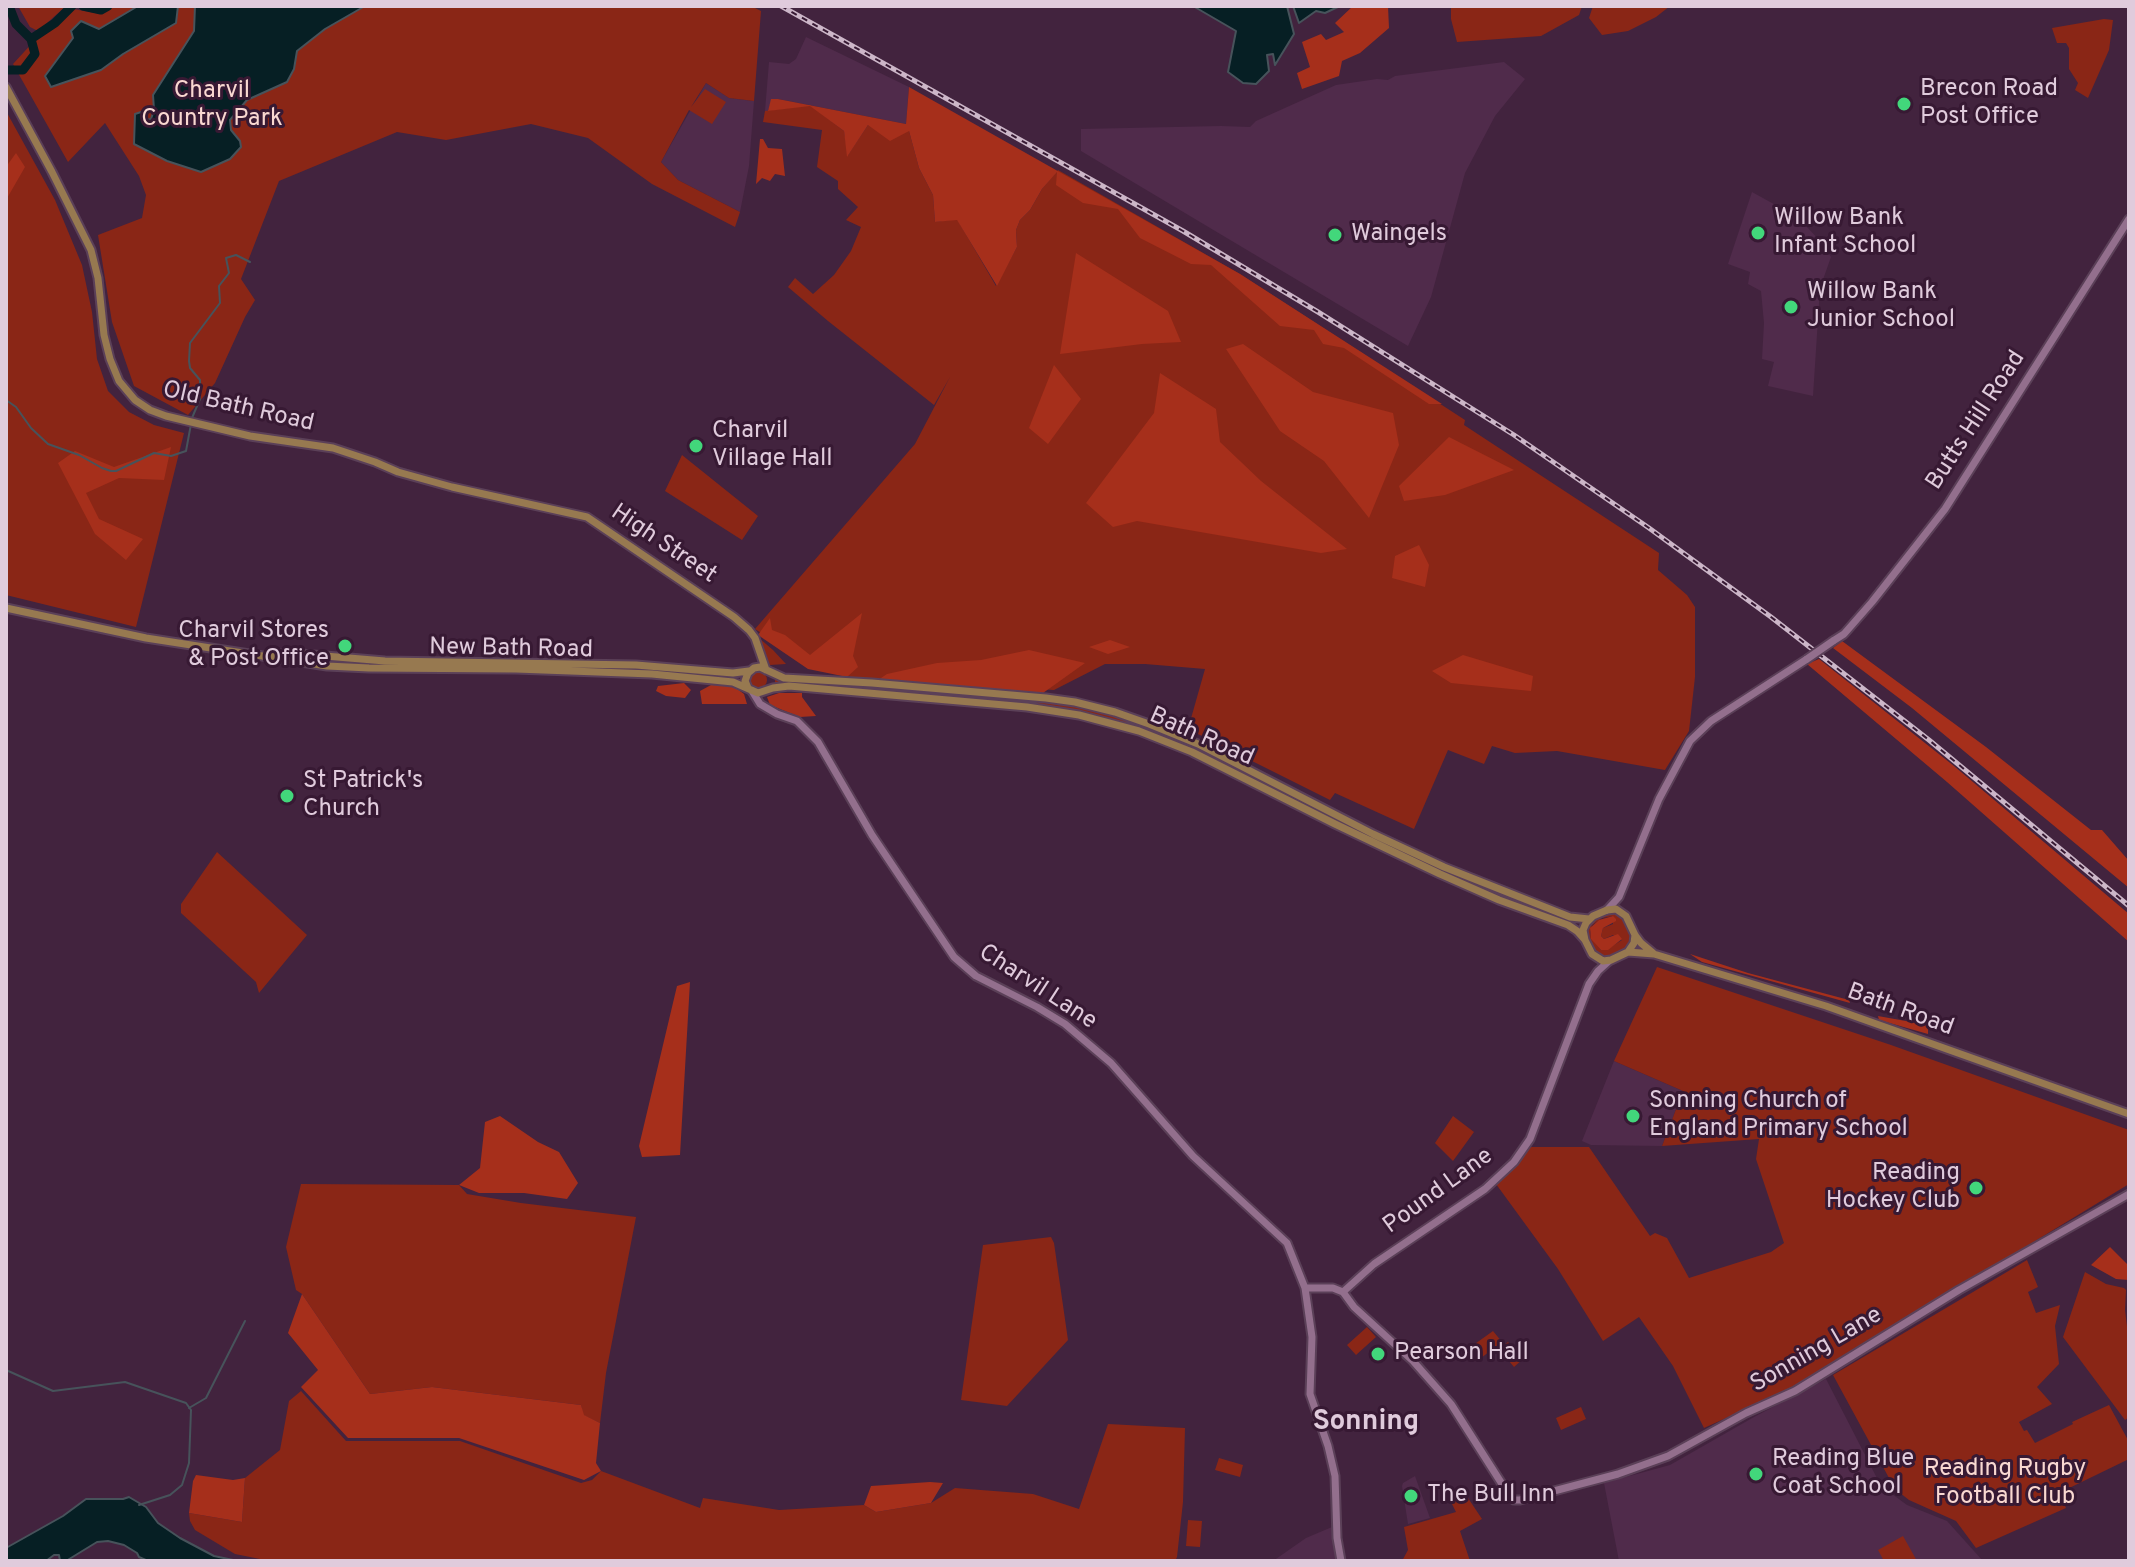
<!DOCTYPE html>
<html>
<head>
<meta charset="utf-8">
<style>
  body { margin:0 }
  #map { position:relative; width:2135px; height:1567px; overflow:hidden; background:#42233e; font-family:Overpass,sans-serif }
  canvas { display:block }
  .frame { position:absolute; inset:0; border:8px solid #e0cbdc; pointer-events:none }
</style>
</head>
<body>
<div id="map">
<canvas width="2135" height="1567"></canvas>
<div class="frame"></div>
</div>
<script>
const g = document.querySelector('canvas').getContext('2d');
g.lineJoin = 'round';
function fillPath(path, color) {
  g.fillStyle = color;
  g.fill(path, 'evenodd');
}
function toPath(rows) {
  const path = new Path2D();
  for (const r of rows) {
    if (r.length === 3) {
      path.moveTo(r[0] + r[2], r[1]);
      path.arc(r[0], r[1], r[2], 0, 2 * Math.PI);
      continue;
    }
    path.moveTo(r[0], r[1]);
    for (let i = 2; i < r.length; i += 2) path.lineTo(r[i], r[i + 1]);
  }
  return path;
}
function trace(path, color, width, dash) {
  g.strokeStyle = color;
  g.lineWidth = width;
  g.lineCap = dash ? 'butt' : 'round';
  g.setLineDash(dash || []);
  g.stroke(path);
}
function drawText(font, color, halo, rows, align = 'center') {
  g.font = font + ' Overpass,sans-serif';
  g.lineWidth = 6;
  g.setLineDash([]);
  g.textBaseline = 'middle';
  g.strokeStyle = halo;
  g.fillStyle = color;
  for (const [text, x, y, turn = 0] of rows) {
    g.save();
    g.translate(x, y);
    g.rotate((+turn || 0) * Math.PI / 180);
    g.textAlign = isNaN(turn) ? turn : align;
    if (halo) g.strokeText(text, 0, 0);
    g.fillText(text, 0, 0);
    g.restore();
  }
}
fillPath(toPath([
  [806,37,909,87,906,124,778,99,772,99,768,111,765,111,769,62,789,64,796,59],
  [1504,62,1525,79,1495,116,1465,173,1431,297,1408,346,1081,151,1081,129,1221,126,1250,127,1256,121,1336,85,1377,79,1388,80,1395,76],
  [706,83,729,98,754,101,749,166,740,212,678,180,661,162],
  [1752,192,1781,208,1793,212,1821,242,1831,257,1820,288,1813,396,1768,386,1774,362,1762,359,1764,323,1761,291,1748,284,1750,272,1728,264],
  [1614,1061,1683,1091,1662,1146,1591,1145,1582,1141],
  [1826,1379,1881,1486,1907,1505,1947,1521,1983,1561,1619,1561,1604,1483,1670,1465,1754,1417],
  [1415,1476,1430,1518,1408,1524,1402,1486,1403,1483],
  [1332,1527,1333,1541,1338,1561,1273,1561,1306,1538]
]), '#502b4b');
fillPath(toPath([
  [18,6,66,6,38,31,30,27],
  [113,6,751,6,761,11,754,101,729,98,706,83,691,107,705,89,726,102,712,124,689,110,661,162,678,180,740,212,735,227,652,184,588,138,531,124,446,140,397,132,279,181,241,279,255,300,245,317,215,383,188,415,134,386,112,322,98,235,142,218,146,195,139,176,105,123,68,162,13,64,35,40,56,27,73,9,101,14],
  [1451,6,1582,6,1579,15,1541,36,1457,42,1451,19],
  [1593,6,1670,6,1656,17,1628,31,1602,35,1589,18],
  [2104,19,2113,20,2109,50,2088,98,2075,90,2078,83,2069,69,2069,48,2066,43,2057,43,2052,28],
  [810,105,844,131,848,155,868,125,909,131,919,168,933,195,935,222,957,219,996,286,1017,247,1016,230,1020,220,1030,210,1042,189,1058,170,1240,274,1465,420,1464,425,1659,553,1658,570,1687,595,1695,607,1695,677,1689,731,1665,770,1557,751,1515,753,1492,746,1484,764,1448,750,1414,829,1335,793,1330,800,1188,729,1205,669,1145,664,1105,664,1054,690,851,677,803,660,755,629,915,444,950,377,934,405,828,321,788,287,795,278,813,294,834,275,851,251,861,227,846,220,858,207,838,189,838,181,817,167,822,130,763,122,765,111],
  [6,111,55,200,82,265,92,312,97,359,108,391,129,412,154,425,184,433,136,627,6,595],
  [682,455,758,516,742,540,665,491],
  [759,638,773,650,786,664,770,665],
  [758,680,9],
  [775,679,1055,702,1120,717,1148,726,1205,751,1385,843,1498,894,1497,896,1432,867,1368,837,1202,754,1072,711,775,684],
  [217,852,307,935,259,993,256,982,181,913,181,904],
  [1608,913,1620,915,1631,935,1631,942,1623,950,1609,957,1603,958,1593,949,1586,930,1590,923],
  [1613,916,1613,924,1603,928,1601,936,1604,939,1613,935,1622,940,1606,950,1601,950,1591,938,1590,931,1592,925,1602,918],
  [1657,967,1891,1045,2129,1130,2129,1184,1793,1388,1704,1428,1673,1366,1639,1317,1603,1341,1558,1269,1496,1184,1531,1147,1589,1147,1650,1236,1655,1233,1667,1238,1689,1278,1771,1252,1784,1243,1756,1159,1759,1139,1662,1146,1683,1091,1614,1061],
  [1453,1116,1474,1132,1453,1161,1435,1143],
  [301,1184,459,1185,467,1194,521,1203,636,1217,606,1373,600,1423,583,1415,581,1405,432,1387,370,1394,302,1294,296,1290,286,1247],
  [1051,1237,1054,1243,1068,1340,1007,1406,961,1400,983,1245],
  [2027,1260,2038,1287,2028,1292,2036,1313,2060,1305,2055,1326,2059,1364,2037,1387,2052,1404,2019,1422,2024,1431,2027,1430,2035,1443,2073,1424,2072,1422,2109,1405,2129,1442,2129,1459,2059,1493,2066,1508,1976,1548,1956,1521,1909,1500,1895,1489,1833,1375],
  [2085,1272,2106,1284,2124,1288,2126,1290,2125,1310,2129,1343,2129,1417,2125,1420,2063,1337],
  [1367,1327,1376,1337,1356,1355,1347,1345],
  [1493,1331,1502,1342,1481,1358,1472,1346],
  [1508,1342,1523,1359,1514,1367,1499,1349],
  [301,1391,346,1441,460,1441,581,1483,592,1480,601,1471,700,1508,703,1498,779,1510,864,1505,876,1512,931,1503,955,1488,1033,1494,1079,1509,1108,1424,1185,1428,1183,1502,1177,1557,1175,1561,270,1561,235,1554,195,1530,190,1521,189,1513,242,1522,245,1478,280,1450,289,1401],
  [1581,1407,1586,1419,1561,1430,1556,1418],
  [1219,1458,1243,1465,1240,1477,1215,1470],
  [1462,1489,1482,1519,1460,1531,1470,1561,1402,1561,1408,1550,1404,1527,1456,1512,1449,1498],
  [1188,1520,1202,1521,1200,1547,1186,1546],
  [1903,1536,1917,1561,1884,1561,1878,1550]
]), '#8a2616');
fillPath(toPath([
  [1353,6,1388,6,1389,28,1360,53,1342,61,1339,76,1302,89,1297,73,1310,67,1302,42,1321,34,1326,40,1344,32,1335,23],
  [909,87,1240,274,1442,404,1429,404,1344,348,1323,344,1314,330,1280,326,1211,265,1191,264,1140,238,1118,209,1083,203,1056,185,1057,172,1042,189,1030,210,1020,220,1016,230,1017,247,997,286,957,220,935,222,933,195,919,168,909,131,890,141,868,125,847,157,844,131,810,106,768,111,771,99,778,99,906,124],
  [760,139,763,139,768,148,782,149,785,176,775,174,770,181,762,178,756,184],
  [16,153,25,167,6,200,6,167],
  [1076,253,1168,311,1181,342,1142,344,1060,354],
  [1243,344,1313,392,1393,413,1399,445,1369,518,1324,461,1280,431,1226,349],
  [1054,365,1081,399,1048,444,1029,428],
  [1160,373,1216,409,1220,442,1261,481,1347,549,1321,553,1137,521,1113,527,1086,503,1154,413],
  [1449,437,1514,470,1445,495,1404,501,1399,486],
  [171,447,164,480,119,478,86,493,99,519,143,539,126,560,95,534,58,463,75,451,114,467],
  [1419,545,1429,565,1425,587,1392,578,1395,556],
  [862,613,853,656,858,667,847,677,808,669,758,635,770,618,772,630,785,635,810,655],
  [1110,640,1130,647,1108,654,1089,647],
  [1842,641,1986,747,2091,830,2102,830,2129,861,2129,888,1912,708,1833,648],
  [1029,650,1085,663,1043,693,878,680,887,674,937,663,981,660],
  [1463,655,1533,676,1531,691,1451,683,1432,671],
  [1819,659,1954,766,2129,914,2129,942,1947,782,1807,664],
  [684,683,691,690,685,698,666,696,656,691,658,686],
  [711,685,732,685,744,694,747,704,702,704,700,691],
  [779,693,802,693,802,697,816,716,800,717,770,705,767,697],
  [1613,916,1616,919,1616,921,1603,928,1601,936,1604,939,1618,934,1622,939,1608,950,1601,950,1591,939,1590,928,1599,920],
  [1690,954,1748,973,1849,1000,1850,1003,1702,962],
  [690,982,680,1155,642,1157,639,1146,677,986],
  [1878,1016,1928,1025,1928,1034,1879,1020],
  [500,1116,538,1142,559,1152,578,1183,567,1199,524,1193,479,1193,459,1185,480,1168,485,1122],
  [2110,1247,2129,1266,2129,1280,2116,1279,2091,1265],
  [302,1294,370,1394,432,1387,581,1405,584,1415,600,1423,596,1463,601,1471,584,1480,459,1438,348,1438,301,1387,318,1370,288,1333],
  [196,1475,233,1480,245,1478,242,1522,189,1513,193,1481],
  [930,1482,943,1483,931,1503,876,1512,864,1505,871,1486]
]), '#a62f1b');
const water = toPath([
  [138,6,178,6,176,23,123,54,101,70,51,87,45,76,73,38,71,31,81,21,99,29,138,6],
  [195,6,365,6,325,29,297,51,294,69,287,82,247,100,230,120,231,130,240,141,241,147,230,159,201,172,167,161,134,144,135,114,141,112,144,120,151,119,154,110,153,95,194,31,195,6],
  [1193,6,1287,6,1294,34,1275,65,1273,54,1267,55,1269,71,1256,84,1243,83,1228,72,1236,31,1193,6],
  [1293,6,1340,6,1325,13,1316,11,1299,23,1293,6],
  [129,1497,146,1507,158,1523,180,1538,214,1556,238,1561,148,1561,139,1557,137,1553,124,1545,108,1541,97,1542,66,1561,60,1561,59,1555,54,1555,46,1561,6,1561,6,1548,63,1516,86,1499,123,1499,129,1497]
]);
fillPath(water, '#061f24');
trace(water, '#47535b', 2);
trace(toPath([
  [6,400,16,407,31,428,48,444,79,455,102,468,111,471,116,471,154,453,171,456,186,451,191,424],
  [192,418,200,399,200,380,190,368,189,361,190,343,220,303,219,286,229,273,226,258,236,255,250,262],
  [6,1370,53,1391,125,1382,186,1403,191,1410,189,1463,182,1485,170,1495,139,1505],
  [189,1408,206,1398,245,1321]
]), '#47535b', 2);
trace(toPath([
  [83,6,101,10,108,6],
  [31,39,55,23,72,6],
  [6,70,23,70,35,54,31,39,16,24,9,6]
]), '#061f24', 9);
const secondary = toPath([
  [1833,641,1844,634,1872,602,1945,509,2129,219],
  [752,691,760,704,777,714,797,721,818,742,872,835,954,957,976,976,1037,1007,1065,1024,1111,1063,1193,1156,1287,1243,1305,1288,1312,1337,1310,1394,1328,1446,1335,1476,1337,1538,1341,1561],
  [1607,910,1619,897,1659,799,1690,741,1711,721,1807,659],
  [1305,1288,1333,1288,1343,1292,1354,1307,1413,1361,1451,1404,1509,1495,1514,1500,1520,1500,1618,1474,1668,1456,1746,1413,1795,1391,1959,1290,2129,1194],
  [1343,1292,1374,1264,1485,1189,1514,1162,1530,1139,1589,984,1598,971,1609,961]
]);
const primary = toPath([
  [6,87,52,172,91,250,98,278,104,335,110,359,119,381,135,400,150,410,166,416,250,436,333,448,375,462,398,472,452,487,587,517,734,617,749,630,755,638,766,670],
  [6,608,146,638,327,666,369,668,516,669,652,674,733,682,758,693,773,688,789,686,1027,707,1079,715,1139,731,1192,752,1335,824,1440,874,1499,900,1568,925,1577,931,1585,940],
  [271,655,289,653,385,661,636,665,733,673,749,671],
  [748,688,745,681,748,673,754,668,760,667,784,678,872,683,1046,698,1075,702,1115,712,1149,724,1198,744,1373,834,1444,867,1570,917,1589,919],
  [1635,935,1634,943,1628,952,1611,960,1603,961,1592,954,1585,940,1583,930,1586,923,1593,916,1607,910,1616,909,1626,916,1635,935,1641,943,1653,953],
  [1628,952,1654,954,1826,1006,2129,1114]
]);
trace(secondary, '#5b4058', 11);
trace(primary, '#5b4058', 11);
trace(secondary, '#936f8d', 7);
trace(primary, '#977950', 7);
const rail = toPath([
  [781,6,1183,231,1318,312,1514,435,1649,528,1771,617,1929,740,2129,906]
]);
trace(rail, '#ccb6c8', 5);
trace(rail, '#371933', 2, [6]);
const secondaryBridge = toPath([
  [1807,659,1833,641]
]);
trace(secondaryBridge, '#5b4058', 11, []);
trace(secondaryBridge, '#936f8d', 7);
for (const [x, y, r, color] of [
  [1904,104,8,"#42d77b"],
  [1758,233,8,"#42d77b"],
  [1335,235,8,"#42d77b"],
  [1791,307,8,"#42d77b"],
  [696,446,8,"#42d77b"],
  [345,646,8,"#42d77b"],
  [287,796,8,"#42d77b"],
  [1633,1116,8,"#42d77b"],
  [1976,1188,8,"#42d77b"],
  [1378,1354,8,"#42d77b"],
  [1756,1474,8,"#42d77b"],
  [1411,1496,8,"#42d77b"]
]) {
  const dot = new Path2D();
  dot.arc(x, y, r, 0, 2 * Math.PI);
  g.fillStyle = color;
  g.fill(dot);
  trace(dot, '#371933', 3);
}
drawText('24px', '#e0cbdc', '#371933', [
  ["Brecon Road",1920,90],
  ["Post Office",1920,118],
  ["Willow Bank",1774,219],
  ["Infant School",1774,247],
  ["Waingels",1351,235],
  ["Willow Bank",1807,293],
  ["Junior School",1807,321],
  ["Charvil",712,432],
  ["Village Hall",712,460],
  ["Charvil Stores",329,632,"right"],
  ["& Post Office",329,660,"right"],
  ["St Patrick's",303,782],
  ["Church",303,810],
  ["Sonning Church of",1649,1102],
  ["England Primary School",1649,1130],
  ["Reading",1960,1174,"right"],
  ["Hockey Club",1960,1202,"right"],
  ["Pearson Hall",1394,1354],
  ["Reading Blue",1772,1460],
  ["Coat School",1772,1488],
  ["The Bull Inn",1427,1496]
], 'left');
drawText('24px', '#f9d8d1', '#371933', [
  ["Charvil",212,92],
  ["Country Park",212,120],
  ["Reading Rugby",2005,1470],
  ["Football Club",2005,1498]
]);
drawText('24px', '#e0cbdc', '#371933', [
  ["Old Bath Road",238,408,13],
  ["Butts Hill Road",1977,421,-57],
  ["High Street",663,545,34],
  ["New Bath Road",511,650,1],
  ["Bath Road",1201,738,24],
  ["Charvil Lane",1037,988,33],
  ["Bath Road",1900,1011,20],
  ["Pound Lane",1439,1192,-36],
  ["Sonning Lane",1817,1351,-30]
]);
drawText('bold 28px', '#e0cbdc', '#371933', [
  ["Sonning",1366,1423]
]);
</script>
</body>
</html>
